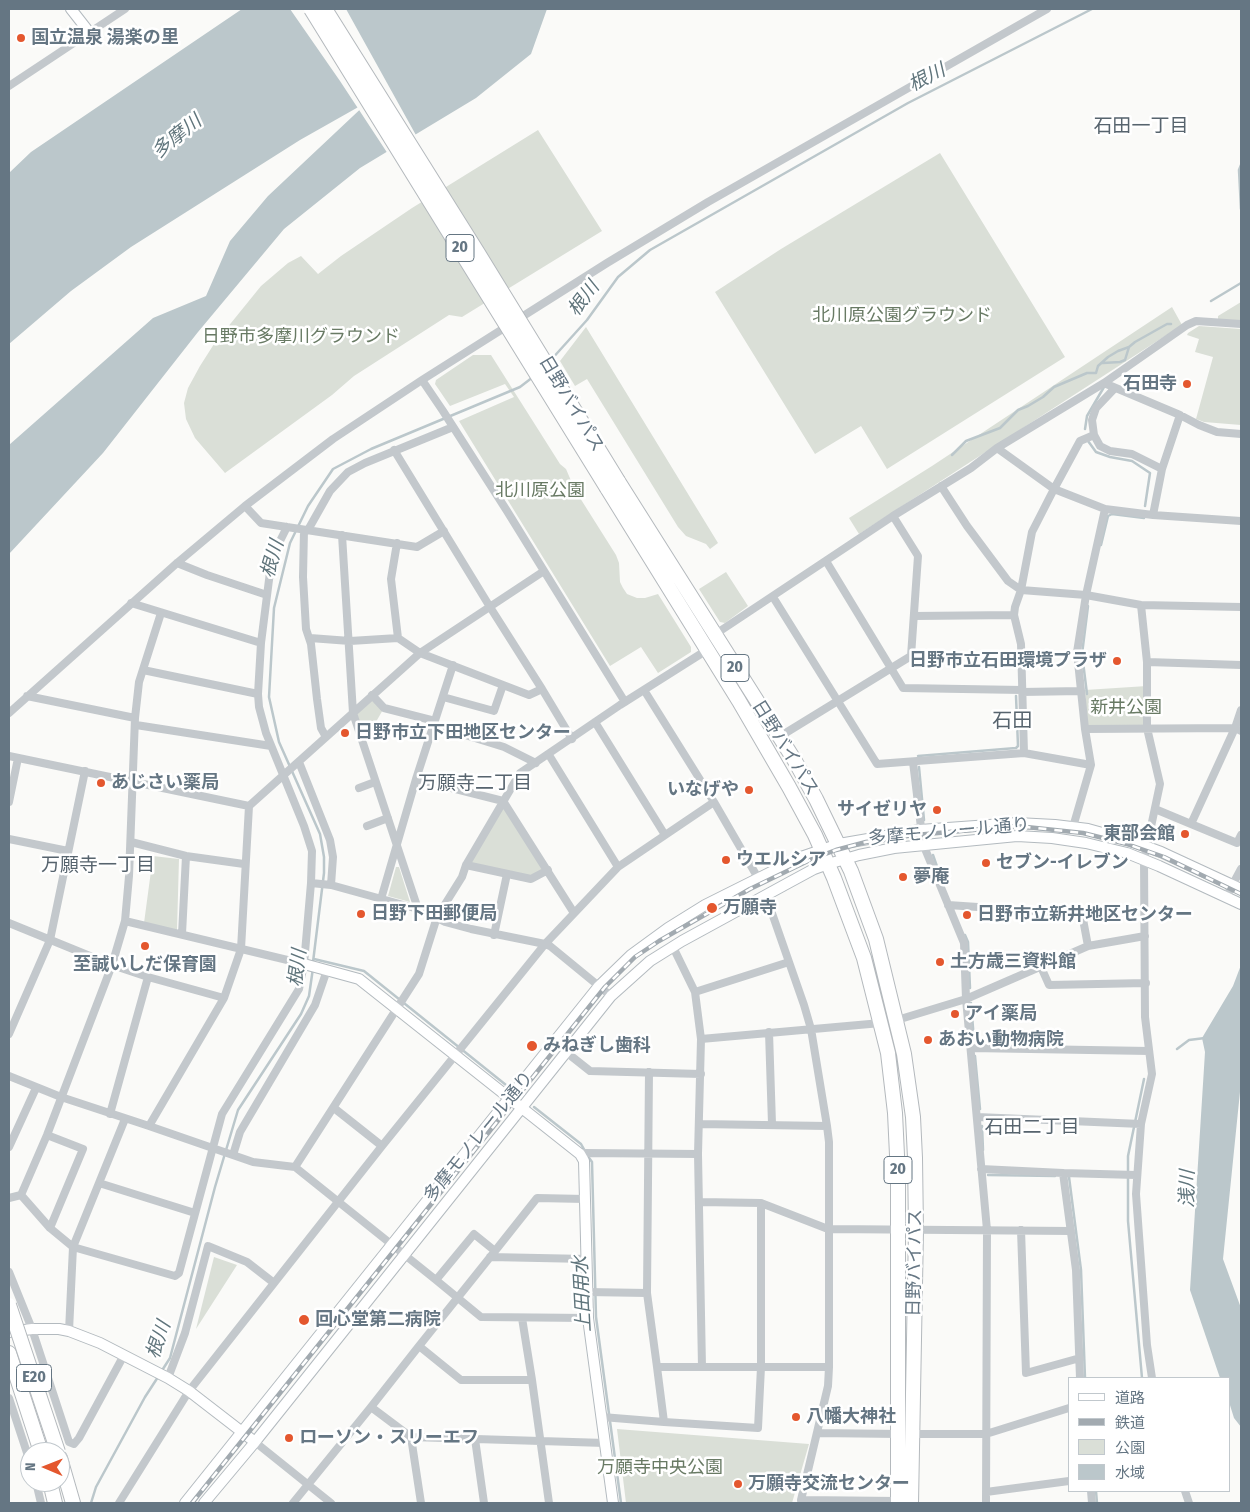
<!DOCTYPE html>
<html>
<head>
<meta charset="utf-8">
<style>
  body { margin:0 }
  #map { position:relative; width:1250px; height:1512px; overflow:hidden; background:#fafaf8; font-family:"Fira Sans Condensed","Noto Sans JP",sans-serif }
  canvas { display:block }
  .frame { position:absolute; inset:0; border:10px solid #657683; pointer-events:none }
  .legend { position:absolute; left:1068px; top:1377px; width:162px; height:115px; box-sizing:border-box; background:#fff; border:1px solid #c1c8cd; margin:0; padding:6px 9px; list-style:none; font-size:15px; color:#657683 }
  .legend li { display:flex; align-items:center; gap:10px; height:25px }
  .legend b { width:25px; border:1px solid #c1c8cd }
  .north { position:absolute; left:20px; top:1442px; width:50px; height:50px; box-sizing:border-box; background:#fff; border:1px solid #c1c8cd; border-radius:50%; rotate:271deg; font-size:14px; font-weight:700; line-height:20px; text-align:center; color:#657683 }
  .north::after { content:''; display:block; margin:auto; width:18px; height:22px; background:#e4572e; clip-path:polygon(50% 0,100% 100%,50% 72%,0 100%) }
</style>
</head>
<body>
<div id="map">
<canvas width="1250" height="1512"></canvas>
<div class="frame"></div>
<ul class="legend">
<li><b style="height:6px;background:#fff"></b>道路</li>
<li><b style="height:6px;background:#a2aab0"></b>鉄道</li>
<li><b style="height:14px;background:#dadfd7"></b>公園</li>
<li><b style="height:14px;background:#bbc7cb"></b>水域</li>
</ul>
<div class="north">N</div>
</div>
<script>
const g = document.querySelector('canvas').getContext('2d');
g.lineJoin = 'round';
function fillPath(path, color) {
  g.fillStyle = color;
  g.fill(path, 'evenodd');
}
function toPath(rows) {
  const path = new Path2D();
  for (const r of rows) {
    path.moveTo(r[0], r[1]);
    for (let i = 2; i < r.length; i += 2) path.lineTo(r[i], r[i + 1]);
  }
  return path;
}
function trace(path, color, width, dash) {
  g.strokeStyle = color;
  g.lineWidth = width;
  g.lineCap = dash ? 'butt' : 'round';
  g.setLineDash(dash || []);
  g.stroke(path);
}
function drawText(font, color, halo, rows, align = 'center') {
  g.font = font + ' "Fira Sans Condensed","Noto Sans JP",sans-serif';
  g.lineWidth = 5;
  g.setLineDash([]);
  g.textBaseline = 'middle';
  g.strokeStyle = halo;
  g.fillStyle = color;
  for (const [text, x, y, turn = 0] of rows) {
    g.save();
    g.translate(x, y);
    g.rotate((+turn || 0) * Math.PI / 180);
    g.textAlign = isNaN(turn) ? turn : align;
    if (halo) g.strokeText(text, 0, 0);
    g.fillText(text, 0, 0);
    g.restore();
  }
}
fillPath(toPath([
  [538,130,602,231,462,317,449,315,435,324,354,376,332,395,225,473,195,438,186,419,184,403,188,388,200,366,214,344,261,286,288,263,301,256,318,274,341,256,412,208],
  [940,153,1065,357,887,469,861,426,815,454,715,292,781,249],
  [1241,302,1241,321,1218,319,1218,316],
  [1172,307,1182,325,859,534,849,518,932,466],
  [1199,326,1241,329,1241,425,1204,422,1196,419,1213,357,1195,352,1199,339,1187,335,1188,333],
  [586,327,718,543,710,549,706,544,686,536,678,527,587,379,575,386,560,361],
  [473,355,491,355,560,464,566,469,575,490,616,555,619,563,620,582,623,588,627,594,637,598,645,598,658,594,691,647,691,652,658,673,641,647,610,666,459,421,514,397,505,384,450,406,435,384,436,380],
  [726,572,748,606,725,623,720,622,699,589],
  [1147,686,1147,728,1087,726,1085,690],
  [372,695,384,708,366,739,361,739,353,713],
  [503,801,548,870,531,879,466,865],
  [153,856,179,859,177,930,144,923],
  [396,867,399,867,410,902,388,896],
  [214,1257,237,1265,196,1329],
  [617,1429,809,1444,792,1503,626,1503]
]), '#dadfd7');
fillPath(toPath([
  [242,9,547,9,531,54,476,98,360,168,284,229,198,332,103,453,9,554,9,445,153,318,206,296,230,241,268,196,369,101,300,140,131,247,71,291,9,344,9,173,31,152],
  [1241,965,1241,1082,1223,1259,1241,1308,1241,1427,1234,1418,1229,1402,1229,1378,1220,1378,1190,1290,1205,1052,1202,1038,1233,986]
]), '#bbc7cb');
fillPath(toPath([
  [290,9,346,9,417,137,388,154,340,81]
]), '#fafaf8');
trace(toPath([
  [1241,165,1239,170,1241,209],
  [1211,301,1241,283],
  [550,361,587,320,618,277,650,250,908,103,1092,9],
  [1103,363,1120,362,1125,360,1129,347],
  [1085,429,1087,416,1104,387],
  [1088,441,1096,452,1110,457,1132,461,1150,473,1145,506],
  [952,455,966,441,1000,428,1018,410,1028,406,1043,397,1054,387,1087,373,1096,373,1098,366,1108,357,1118,351,1129,347,1135,342,1167,324,1171,324],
  [1101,545,1108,516,1112,514,1144,518],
  [1087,694,1082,654,1088,606],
  [918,756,1016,748,1018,746,1016,696],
  [919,767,924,820],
  [933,855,942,881],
  [965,935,968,942,970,988],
  [314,959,364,971,506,1085],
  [313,962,324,873,324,857,320,834,279,742,269,697,274,608,290,543,308,506,333,469,371,449,520,387,533,377],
  [971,1003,974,1040],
  [1177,1049,1189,1040,1205,1038],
  [975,1056,980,1109],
  [534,1107,581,1144,585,1151],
  [982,1126,983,1150],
  [587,1155,592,1162,596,1317,621,1503],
  [988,1175,1055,1176],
  [1069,1177,1081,1270,1085,1378],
  [161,1372,170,1358,215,1187,238,1110,301,1014,309,996,313,968],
  [1142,1378,1128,1221,1128,1156,1144,1079],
  [1096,1491,1097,1503],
  [91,1503,96,1487,145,1397,158,1377]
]), '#bbc7cb', 2.5);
const secondary = toPath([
  [71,9,89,32],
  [304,964,359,979,580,1154,584,1161,588,1318,613,1503],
  [9,1332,32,1329,59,1329,69,1331,100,1343,168,1378,189,1391,255,1442],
  [185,1503,599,986,631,955,668,928,705,905,801,857,839,844,920,830,1017,823,1055,825,1088,829,1131,841,1161,852,1241,889],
  [204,1503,255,1442,611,996,650,961,682,941,790,882,814,869,828,864,859,855,894,848,1017,836,1052,838,1086,843,1127,853,1159,866,1241,904]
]);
const highway = toPath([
  [618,481,795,761,816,799,851,871,876,939,904,1054,913,1117,915,1158,916,1230,911,1503],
  [607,488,739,701,789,787,815,835,834,878,864,958,888,1053,895,1113,898,1176,898,1503],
  [9,1353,41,1452],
  [60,1458,73,1503],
  [50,1482,55,1503]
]);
trace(secondary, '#b3babf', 12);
trace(highway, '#b4b9bd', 16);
trace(toPath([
  [9,86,125,9],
  [422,380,443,411,507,511,625,702],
  [1104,383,1180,415,1199,425,1217,432,1241,434],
  [1115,388,1096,408,1092,420,1094,435,1100,446,1110,451,1132,454,1162,469],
  [997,448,1054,489,1105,509,1153,515,1241,521],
  [394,450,490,607,542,689,572,739],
  [941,486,967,526,1008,581,1021,590,1086,595,1141,605,1241,607],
  [245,506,261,523,417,547,444,531],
  [1105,509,1086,595,1077,652,1085,729,1235,728,1241,731],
  [1153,515,1162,469,1180,415],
  [304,530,303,577,306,629,311,644,317,699,321,728,326,737],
  [308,530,330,491,348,472,365,463,453,427],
  [342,535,353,713,418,909],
  [397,543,391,579,398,638,420,653,529,695,542,689],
  [826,561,903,688,1022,690],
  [177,563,207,575,267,595],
  [773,597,877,764,1024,753,1091,765,1085,729],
  [131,603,261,643],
  [1141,605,1147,662,1147,728,1160,784,1144,860,1145,1017,1152,1074,1141,1124,1136,1194,1147,1345,1152,1378],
  [914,616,1014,615],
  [714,635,893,516,971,468,997,448,1104,383,1187,325,1196,321,1241,324],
  [310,638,350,641,398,638],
  [1147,662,1241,665],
  [143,670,258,694],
  [644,690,714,802,758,878],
  [1022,692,1081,691],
  [372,695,384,708,435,721],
  [27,696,135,718],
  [443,697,494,711,503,685],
  [1241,710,1235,728,1191,824,1237,843,1241,835],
  [9,713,177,563,245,506,333,439,422,380,607,263,708,202,1047,9],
  [595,722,665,835],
  [136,725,271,746],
  [433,725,504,747,536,763],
  [779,737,911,656,918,556,893,516],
  [1024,753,1021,644,1014,615,1015,607,1021,590,1032,532,1054,489,1080,441,1094,435],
  [549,755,618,867],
  [9,756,249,806],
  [299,762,330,840,333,857,331,885],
  [913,762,923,844,964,943,966,999,987,1230,986,1503],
  [416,779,503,801,574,913],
  [359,788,375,782],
  [9,802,18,758],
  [1155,809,1191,824],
  [367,826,388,818],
  [1073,827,1091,765],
  [9,839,68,851],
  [131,842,186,856,244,864],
  [466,865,531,879,548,870],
  [311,883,331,885,418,909,445,922,471,929,545,944,550,946,611,996],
  [766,896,804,1005,811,1029,827,1126,829,1142,829,1367],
  [1226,897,1241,869],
  [381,899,416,779,453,665],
  [948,905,1082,914,1088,946],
  [125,921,304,964],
  [9,923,112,965,148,977,224,998],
  [182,934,186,856],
  [494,935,507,874],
  [1041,967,1049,985,1146,983],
  [695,992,789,962],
  [897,1020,966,999,1088,946,1145,936],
  [769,1032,772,1124],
  [9,1034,50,940,85,771],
  [701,1039,881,1023],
  [971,1048,1149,1051],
  [566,1052,590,1071,701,1074],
  [9,1076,61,1097,149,1126,224,998,241,949,249,806,420,653,544,571],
  [334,1108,382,1146],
  [110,1114,148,977],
  [977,1117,1141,1124],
  [699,1124,827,1126],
  [149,1126,253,1162,295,1167,436,1280,474,1234,495,1251,419,1346,461,1380,532,1380,549,1503],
  [47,1135,83,1149,50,1228],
  [9,1147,36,1088],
  [580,1154,584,1153,698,1154],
  [233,1155,240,1132,315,1005,327,970],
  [295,1167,419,974,437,917,462,877,466,865,520,773,620,705,707,650],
  [981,1169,1063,1173],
  [99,1183,195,1213],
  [21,1195,50,1228,73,1247,175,1276,179,1273,222,1114,299,989,304,964,311,883,312,851,304,826,266,733,259,707,258,694,261,643,270,572,276,549,287,527],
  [21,1195,47,1135,112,965,125,921,129,876,135,718,139,682,161,613],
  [9,1198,21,1195],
  [700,1202,761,1203,828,1229,1071,1231],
  [1021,1230,1026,1373,1080,1358],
  [495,1251,537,1198,585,1199],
  [490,1257,587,1259],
  [9,1272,32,1329,69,1442,74,1444,79,1438,124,1355],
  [436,1280,481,1317,588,1318],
  [587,1292,647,1293,657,1367],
  [647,1293,649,1072],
  [522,1318,532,1380],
  [69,1331,73,1247,125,1119],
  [702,1367,829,1367,828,1386,801,1500,898,1501],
  [168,1378,185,1333,208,1246,247,1262,274,1283],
  [1080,1378,1076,1270,1063,1173,1136,1175],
  [9,1398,30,1462],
  [371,1407,419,1346],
  [602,1417,664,1422,657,1367,702,1367,698,1154,701,1039,695,992,673,947],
  [664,1422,758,1428,761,1367,761,1203],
  [817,1433,899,1434],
  [912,1434,986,1434,1069,1408],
  [411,1437,421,1503],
  [475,1439,484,1503],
  [255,1442,331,1503],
  [36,1482,41,1503],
  [1091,1491,1092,1503],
  [1185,1491,1189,1503],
  [986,1492,1069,1481],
  [119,1503,189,1391,382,1146,545,944,618,867,714,802],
  [293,1503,371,1407,411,1437,605,1443]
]), '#c3c8cc', 8);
trace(secondary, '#fff', 10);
trace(highway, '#fff', 14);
const rail = toPath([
  [192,1503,605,987,635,957,659,941,750,889,812,859,836,850,866,842,904,836,1017,826,1083,833,1127,844,1164,857,1241,894]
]);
trace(rail, '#a2aab0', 4.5);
trace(rail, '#fff', 2.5, [8]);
const highwayBridge = toPath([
  [311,9,607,488],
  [325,9,478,253,618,481],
  [9,1305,58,1452]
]);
trace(highwayBridge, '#b4b9bd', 16, []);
trace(highwayBridge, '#fff', 14);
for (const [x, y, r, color] of [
  [21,38,5,"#e4572e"],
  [1187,384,5,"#e4572e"],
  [1117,661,5,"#e4572e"],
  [345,733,5,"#e4572e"],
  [101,783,5,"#e4572e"],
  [749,790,5,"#e4572e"],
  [937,810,5,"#e4572e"],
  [1185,834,5,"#e4572e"],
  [726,860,5,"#e4572e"],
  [986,863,5,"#e4572e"],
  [903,877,5,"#e4572e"],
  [712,908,6,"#e4572e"],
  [361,914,5,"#e4572e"],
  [967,915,5,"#e4572e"],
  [145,946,5,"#e4572e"],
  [940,962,5,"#e4572e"],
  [955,1014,5,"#e4572e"],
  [928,1040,5,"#e4572e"],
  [532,1046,6,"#e4572e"],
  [304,1320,6,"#e4572e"],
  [796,1417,5,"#e4572e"],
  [289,1438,5,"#e4572e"],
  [738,1484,5,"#e4572e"]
]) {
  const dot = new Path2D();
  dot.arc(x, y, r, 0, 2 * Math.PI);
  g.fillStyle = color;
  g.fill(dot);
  trace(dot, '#fff', 2);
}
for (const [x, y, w] of [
  [460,248,28],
  [735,668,28],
  [898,1170,28],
  [34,1378,35]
]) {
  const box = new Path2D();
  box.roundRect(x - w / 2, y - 13.5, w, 27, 4);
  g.fillStyle = '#fff';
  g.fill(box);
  trace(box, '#657683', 1);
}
drawText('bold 16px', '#657683', null, [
  ["20",460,248],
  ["20",735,668],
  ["20",898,1170],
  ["E20",34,1378]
]);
drawText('bold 18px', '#657683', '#fff', [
  ["国立温泉 湯楽の里",31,38],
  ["石田寺",1177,384,"right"],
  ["日野市立石田環境プラザ",1107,661,"right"],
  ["日野市立下田地区センター",355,733],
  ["あじさい薬局",111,783],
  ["いなげや",739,790,"right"],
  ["サイゼリヤ",927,810,"right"],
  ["東部会館",1175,834,"right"],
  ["ウエルシア",736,860],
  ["セブン-イレブン",996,863],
  ["夢庵",913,877],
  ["万願寺",723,908],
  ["日野下田郵便局",371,914],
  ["日野市立新井地区センター",977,915],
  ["土方歳三資料館",950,962],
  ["至誠いしだ保育園",145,965,"center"],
  ["アイ薬局",965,1014],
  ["あおい動物病院",938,1040],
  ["みねぎし歯科",543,1046],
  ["回心堂第二病院",315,1320],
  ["八幡大神社",806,1417],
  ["ローソン・スリーエフ",299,1438],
  ["万願寺交流センター",748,1484]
], 'left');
drawText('18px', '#687a64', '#fff', [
  ["北川原公園グラウンド",902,316],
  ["日野市多摩川グラウンド",301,337],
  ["北川原公園",540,491],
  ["新井公園",1126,708],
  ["万願寺中央公園",660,1468]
]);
drawText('18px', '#657683', '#fff', [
  ["日野バイパス",571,404,59],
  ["日野バイパス",785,748,58],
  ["多摩モノレール通り",949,832,-5],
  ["多摩モノレール通り",479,1137,-51],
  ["日野バイパス",915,1263,-89]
]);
drawText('italic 19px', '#60757c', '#fff', [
  ["根川",927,78,-27],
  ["多摩川",177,137,-39],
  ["根川",584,299,-53],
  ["根川",273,559,-74],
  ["根川",298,968,-83],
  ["浅川",1188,1189,-89],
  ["上田用水",583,1294,-93],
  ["根川",159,1340,-71]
]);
drawText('19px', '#57646e', '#fff', [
  ["石田一丁目",1141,127],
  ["万願寺二丁目",475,784],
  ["万願寺一丁目",98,866],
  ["石田二丁目",1032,1128]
]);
drawText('20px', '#57646e', '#fff', [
  ["石田",1012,721]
]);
</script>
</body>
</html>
